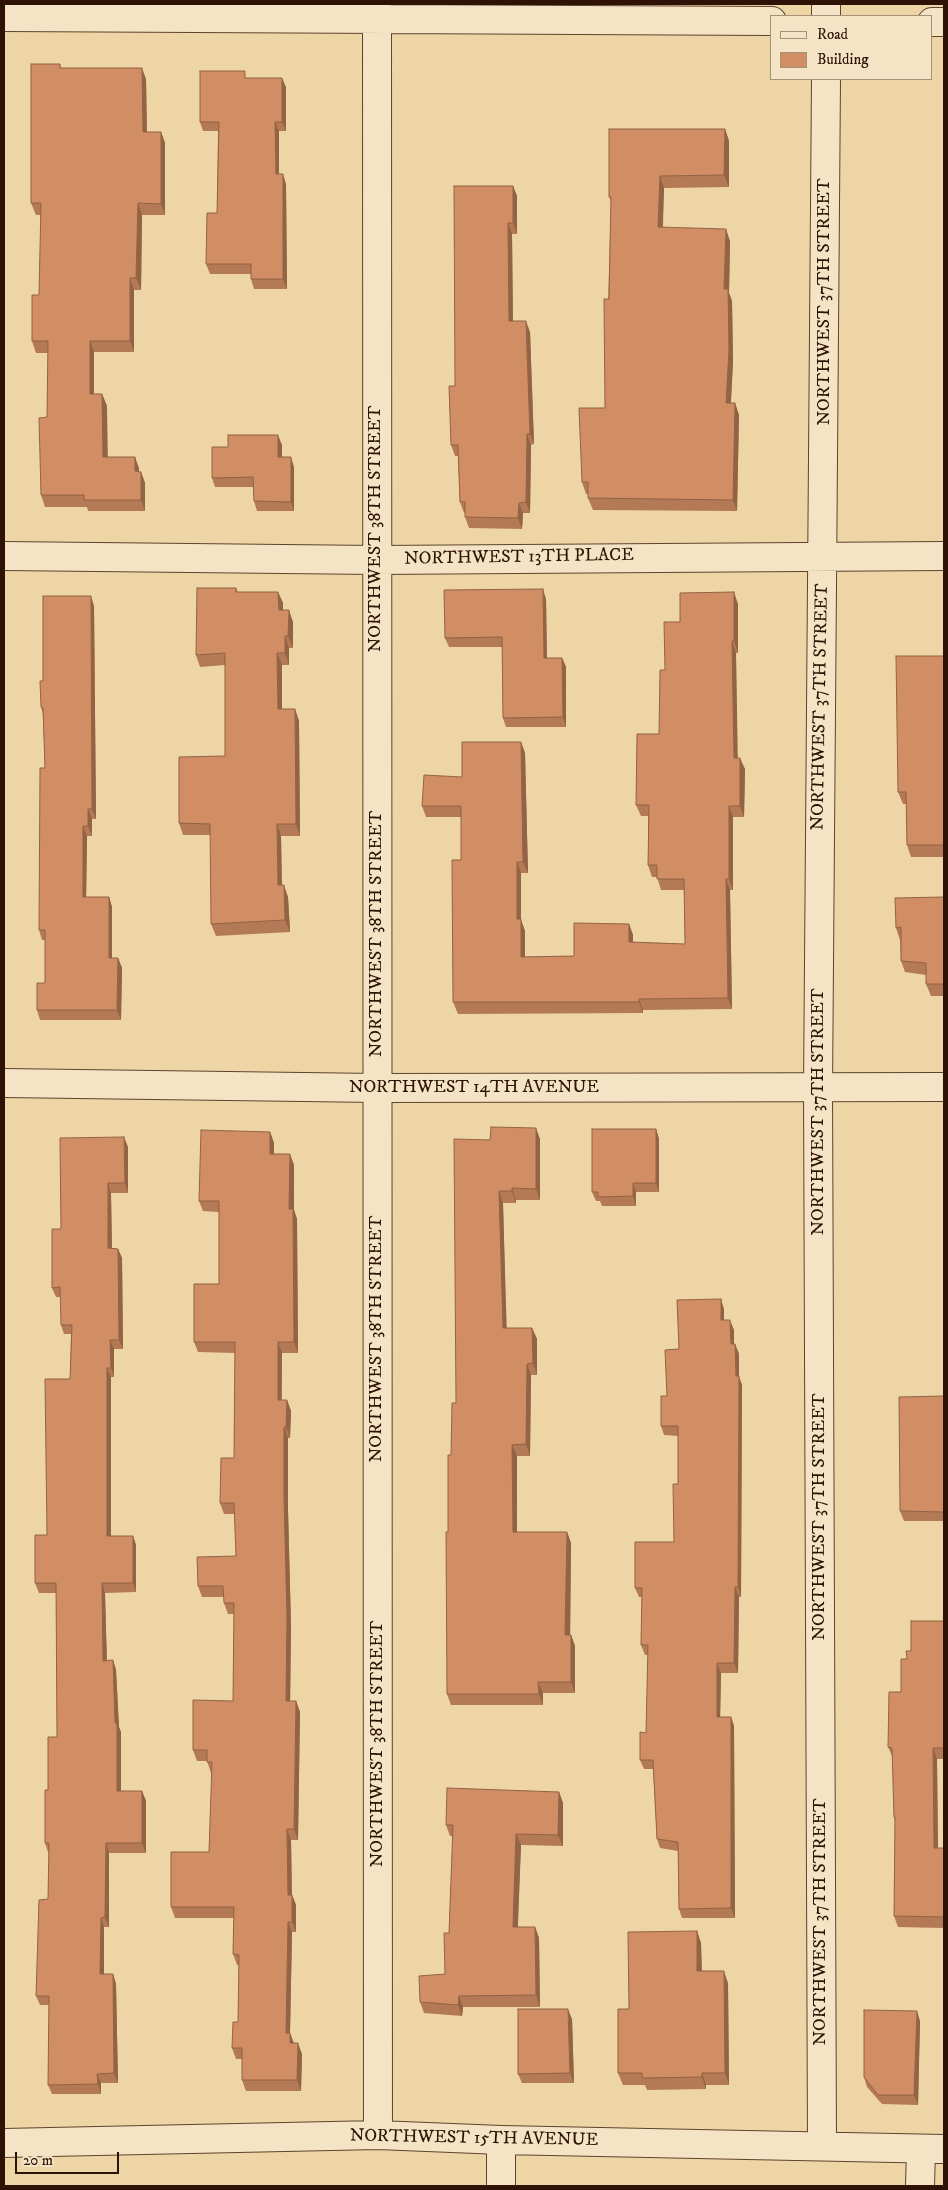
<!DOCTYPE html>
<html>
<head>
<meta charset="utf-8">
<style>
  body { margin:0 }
  #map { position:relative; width:948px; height:2190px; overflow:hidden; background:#eed5a6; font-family:"IM FELL DW Pica",serif }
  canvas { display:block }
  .frame { position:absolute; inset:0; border:5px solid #2e1205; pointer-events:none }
  .legend { position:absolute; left:770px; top:15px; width:162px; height:65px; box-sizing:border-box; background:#f4e4c5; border:1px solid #a59078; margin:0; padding:6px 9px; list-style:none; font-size:15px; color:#2e1205 }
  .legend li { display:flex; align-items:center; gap:10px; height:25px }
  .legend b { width:25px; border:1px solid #a59078 }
  .scale { position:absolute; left:15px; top:2152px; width:104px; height:22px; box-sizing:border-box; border:2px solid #2e1205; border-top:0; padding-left:6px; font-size:15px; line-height:18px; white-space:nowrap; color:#2e1205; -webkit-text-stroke:4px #f4e4c5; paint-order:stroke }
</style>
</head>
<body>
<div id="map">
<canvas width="948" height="2190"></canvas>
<div class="frame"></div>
<ul class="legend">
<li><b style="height:6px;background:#f4e4c5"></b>Road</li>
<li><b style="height:14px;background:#d18d63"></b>Building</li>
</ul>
<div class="scale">20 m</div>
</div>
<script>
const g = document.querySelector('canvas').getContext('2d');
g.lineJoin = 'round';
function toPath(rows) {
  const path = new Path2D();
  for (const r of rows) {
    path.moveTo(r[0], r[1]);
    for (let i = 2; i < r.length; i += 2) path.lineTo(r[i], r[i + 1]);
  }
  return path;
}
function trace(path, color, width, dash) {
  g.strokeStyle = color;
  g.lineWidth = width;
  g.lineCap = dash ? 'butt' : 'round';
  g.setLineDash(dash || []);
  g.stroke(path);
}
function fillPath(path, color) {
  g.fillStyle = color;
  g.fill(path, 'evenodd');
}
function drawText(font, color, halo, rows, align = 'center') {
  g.font = font + ' "IM FELL DW Pica",serif';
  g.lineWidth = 4.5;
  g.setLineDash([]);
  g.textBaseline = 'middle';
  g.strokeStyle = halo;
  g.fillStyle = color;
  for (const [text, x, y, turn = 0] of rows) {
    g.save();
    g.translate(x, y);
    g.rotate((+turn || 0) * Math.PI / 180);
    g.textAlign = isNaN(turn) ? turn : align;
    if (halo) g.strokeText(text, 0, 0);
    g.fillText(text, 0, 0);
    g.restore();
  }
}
const minor = toPath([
  [377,4,378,2135],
  [826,4,826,16],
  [4,17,772,21],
  [932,22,944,22],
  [4,556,376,560,944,556],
  [501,2140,501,2186],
  [4,2143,378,2135,501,2140,944,2149],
  [822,2145,818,1088,826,79],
  [920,2186,921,2149]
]);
const tertiary = toPath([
  [4,1083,377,1088,944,1087]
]);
trace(minor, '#5e432d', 30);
trace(tertiary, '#5e432d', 30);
trace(minor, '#f4e4c5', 28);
trace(tertiary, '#f4e4c5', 28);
fillPath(toPath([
  [60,64,61,68,146,79,147,132,161,132,165,143,165,215,142,215,141,290,134,290,134,352,94,352,94,394,102,394,107,406,107,457,139,468,139,472,141,472,145,483,145,511,88,511,87,507,45,507,41,495,47,417,48,353,36,353,32,341,39,295,41,215,36,215,31,203],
  [247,78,286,87,286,131,279,131,279,174,286,184,287,289,254,289,251,279,251,274,210,274,206,264,217,213,218,131,203,131,200,122],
  [725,129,729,141,729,187,664,188,663,227,730,241,729,293,732,301,733,362,731,403,735,403,739,415,737,511,593,510,588,498,588,494,586,494,582,482,605,408,611,202,609,197],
  [513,186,517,196,517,234,512,234,513,321,530,332,534,444,531,445,530,513,523,513,522,529,469,528,465,517,465,513,464,513,460,502,458,456,455,456,451,445,455,386],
  [282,445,282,457,294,467,294,511,257,511,254,501,253,487,215,487,212,478,228,447],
  [236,588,238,592,278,592,283,603,283,610,293,622,293,648,289,648,289,665,282,665,282,709,295,709,299,721,300,836,281,836,282,885,288,897,290,932,216,936,211,924,211,835,183,835,179,823,225,756,225,665,200,667,196,655],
  [546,599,547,658,562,658,566,667,566,727,506,727,503,718,502,647,449,647,445,638],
  [738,604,738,653,736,653,737,758,745,769,744,817,733,817,733,890,730,890,732,1009,643,1010,643,1013,458,1014,453,1002,461,860,461,817,426,817,422,806,462,777,521,742,525,753,528,873,521,873,521,920,525,931,525,957,574,956,629,924,633,935,633,942,685,944,684,890,661,890,657,877,652,877,648,865,648,816,641,816,636,805,659,734,665,670,680,622],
  [94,606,96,819,92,819,92,836,87,836,86,897,109,897,112,907,112,958,118,958,122,968,121,1020,40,1020,37,1010,45,983,45,940,42,940,39,930,45,768,43,714,41,707,43,681],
  [944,656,944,857,911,857,907,845,906,804,903,804,898,792],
  [944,897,944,996,931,996,926,984,926,975,905,972,901,961,900,940,896,928],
  [656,1129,659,1139,659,1192,636,1192,636,1206,602,1206,600,1201,596,1201,592,1192],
  [270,1132,274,1143,274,1154,294,1165,294,1210,297,1219,298,1353,282,1353,282,1400,287,1400,291,1411,290,1438,288,1438,288,1509,291,1627,290,1701,296,1701,300,1712,298,1840,291,1840,292,1895,296,1905,296,1932,292,1932,290,2033,294,2043,302,2054,301,2091,246,2091,242,2080,242,2059,236,2059,232,2048,238,2022,239,1965,237,1965,233,1954,234,1918,175,1918,171,1907,209,1852,212,1773,211,1773,207,1761,197,1761,193,1750,233,1701,234,1614,228,1614,224,1603,224,1597,202,1597,198,1586,236,1556,235,1514,224,1514,220,1503,234,1458,235,1353,198,1352,194,1342,219,1284,219,1212,203,1211,199,1201],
  [540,1139,540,1200,516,1200,516,1203,503,1203,506,1328,532,1328,537,1339,537,1375,531,1375,530,1456,517,1456,517,1532,567,1532,571,1543,570,1635,571,1635,575,1646,575,1693,543,1693,543,1705,451,1705,447,1694,448,1532,451,1455,456,1403,490,1140],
  [128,1147,128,1193,111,1193,112,1248,118,1249,122,1258,123,1349,114,1349,114,1377,111,1377,111,1536,133,1536,136,1545,136,1592,105,1593,107,1661,113,1660,116,1670,119,1727,121,1732,121,1791,142,1791,146,1801,146,1853,109,1853,109,1927,104,1927,104,1974,113,1974,116,1984,118,2083,101,2083,101,2094,52,2094,48,2085,49,2005,40,2005,36,1996,48,1899,49,1852,48,1852,45,1843,48,1790,57,1737,56,1593,39,1593,35,1583,47,1535,70,1379,71,1334,64,1334,61,1325,61,1297,56,1297,52,1288,61,1229],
  [724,1309,724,1320,734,1330,734,1344,735,1344,739,1354,739,1377,742,1385,741,1597,739,1597,738,1673,721,1673,720,1717,731,1717,734,1726,735,1918,682,1918,679,1909,678,1851,660,1848,657,1839,653,1769,644,1769,640,1760,646,1733,648,1655,645,1655,641,1645,642,1597,639,1597,635,1588,674,1542,678,1484,678,1436,664,1435,661,1426,679,1349],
  [944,1396,944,1521,904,1521,900,1511],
  [944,1621,944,1759,937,1759,938,1848,944,1848,944,1928,898,1927,894,1916,895,1822,894,1817,893,1758,888,1747,911,1651],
  [559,1792,563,1803,563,1846,521,1845,518,1927,535,1927,539,1938,540,2007,463,2007,462,2016,424,2013,420,2002,445,1974,449,1933,453,1836,450,1836,446,1825],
  [697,1931,701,1943,702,1971,728,1983,729,2085,706,2085,706,2089,647,2090,645,2085,623,2085,618,2073,629,2009],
  [572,2019,574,2083,522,2083,518,2074],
  [920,2021,918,2105,882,2104,867,2087,864,2077]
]), '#b47955');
fillPath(toPath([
  [142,68,146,79,147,143,143,132],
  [282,78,286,87,286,131,282,122],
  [275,122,279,131,279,184,276,174],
  [725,129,729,141,729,187,724,175],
  [161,132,165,143,165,215,161,204],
  [283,174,286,184,287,289,283,279],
  [660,176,664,188,662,239,658,227],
  [513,186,517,196,517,234,513,223],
  [138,203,142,215,141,290,136,278],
  [508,223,512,234,513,332,509,321],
  [726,229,730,241,729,293,732,301,733,362,730,415,726,403,724,289],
  [130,278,134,290,134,352,130,341],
  [526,321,530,332,534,444,530,434],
  [90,341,94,352,94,405,90,394],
  [102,394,107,406,108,468,103,457],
  [735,403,739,415,737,511,733,500],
  [527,434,531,445,530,513,526,502],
  [278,435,282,445,282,467,278,457],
  [135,457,139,468,139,483,135,471],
  [291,457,294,467,294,511,291,502],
  [141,472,145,483,145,511,141,500],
  [519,503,523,513,522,529,518,518],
  [543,589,546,599,547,667,544,658],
  [278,592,283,603,283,622,279,610],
  [734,592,738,604,738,653,734,641],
  [91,596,94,606,96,819,92,809],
  [289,610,293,622,293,648,288,636],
  [285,636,289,648,289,665,285,653],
  [732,641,736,653,738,769,734,758],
  [277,653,282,665,282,721,278,709],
  [562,658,566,667,566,727,563,717],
  [295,709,299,721,300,836,296,824],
  [521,742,525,753,528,873,523,862],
  [740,758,745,769,744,817,740,806],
  [729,806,733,817,733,890,729,879],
  [88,809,92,819,92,836,88,826],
  [277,824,281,836,282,897,278,885],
  [83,826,87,836,86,906,83,897],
  [517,862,521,873,521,920,525,931,525,968,521,957,517,919],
  [726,879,730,890,732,1009,728,998],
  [284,885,288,897,290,932,285,920],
  [109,897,112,907,112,968,109,958],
  [629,924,633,935,633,954,629,942],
  [118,958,122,968,121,1020,117,1010],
  [639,999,643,1010,643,1013,639,1002],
  [536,1128,540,1139,540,1200,536,1189],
  [656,1129,659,1139,659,1192,656,1183],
  [270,1132,274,1143,274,1165,270,1154],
  [124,1137,128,1147,128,1193,125,1183],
  [290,1154,294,1165,294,1210,297,1219,298,1353,294,1342,289,1209],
  [108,1183,111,1193,112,1258,108,1248],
  [633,1183,636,1192,636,1206,633,1196],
  [512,1188,516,1200,516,1203,512,1191],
  [499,1191,503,1203,507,1339,503,1328],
  [118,1249,122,1258,123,1349,119,1340],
  [721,1299,724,1309,724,1330,721,1320],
  [730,1320,734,1330,734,1353,731,1344],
  [532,1328,537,1339,537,1375,533,1363],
  [110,1340,114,1349,114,1377,111,1368],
  [278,1342,282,1353,281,1411,278,1400],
  [735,1344,739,1354,739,1377,742,1385,741,1597,738,1587],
  [527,1364,531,1375,530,1456,526,1444],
  [107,1368,111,1377,111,1545,107,1536],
  [287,1400,291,1411,290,1438,286,1427],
  [284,1427,288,1438,288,1509,291,1627,290,1712,286,1701,284,1498],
  [512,1445,517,1456,517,1543,513,1532],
  [567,1532,571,1543,570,1646,565,1635],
  [133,1536,136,1545,136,1592,133,1583],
  [102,1583,105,1593,107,1670,103,1661],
  [735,1587,739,1597,738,1673,734,1663],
  [571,1635,575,1646,575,1693,571,1682],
  [113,1660,116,1670,119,1727,121,1732,121,1800,117,1791],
  [717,1663,721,1673,720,1726,717,1717],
  [538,1682,543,1693,543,1705,539,1694],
  [296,1701,300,1712,298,1840,294,1829],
  [731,1717,734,1726,735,1918,731,1908],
  [933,1748,937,1759,938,1859,934,1848],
  [142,1791,146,1801,146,1853,142,1843],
  [559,1792,563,1803,563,1846,558,1835],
  [287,1829,291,1840,292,1906,288,1895],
  [516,1834,521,1845,517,1938,513,1927],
  [106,1843,109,1853,109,1927,105,1917],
  [292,1895,296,1905,296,1932,292,1922],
  [101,1918,104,1927,104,1984,100,1974],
  [288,1922,292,1932,290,2033,294,2044,294,2054,286,2033],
  [535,1927,539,1938,540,2007,536,1995],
  [697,1931,701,1943,702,1983,697,1971],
  [724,1971,728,1983,729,2085,725,2073],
  [113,1974,116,1984,118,2083,114,2073],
  [459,1996,463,2007,462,2016,458,2005],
  [568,2009,572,2019,574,2083,570,2073],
  [917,2011,920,2021,918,2105,914,2095],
  [298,2043,302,2054,301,2091,297,2080],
  [702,2073,706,2085,706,2089,702,2077],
  [97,2074,101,2083,101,2094,98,2084]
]), '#926345');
const building = toPath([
  [31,64,60,64,60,68,142,68,143,132,161,132,161,204,138,203,136,278,130,278,130,341,90,341,90,394,102,394,103,457,135,457,135,471,141,472,141,500,84,500,84,495,41,495,39,418,47,417,48,341,32,341,32,295,39,295,41,203,31,203,31,64],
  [200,71,245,71,245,78,282,78,282,122,275,122,276,174,283,174,283,279,251,279,251,264,206,264,207,213,217,213,219,122,200,122,200,71],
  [609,129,725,129,724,175,660,176,658,227,726,229,724,289,728,289,729,350,726,403,735,403,733,500,588,498,588,482,582,482,579,408,605,408,604,299,609,299,611,197,609,197,609,129],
  [454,186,513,186,513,223,508,223,509,321,526,321,530,434,527,434,526,502,519,503,518,518,465,517,465,502,460,502,458,445,451,445,449,386,455,386,454,186],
  [228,435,278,435,278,457,291,457,291,502,254,501,253,477,212,478,212,447,228,447,228,435],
  [197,588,236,588,236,592,278,592,279,610,289,610,288,636,285,636,285,653,277,653,278,709,295,709,296,824,277,824,278,885,284,885,285,920,211,924,210,824,179,823,179,757,225,756,225,653,196,655,197,588],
  [543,589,544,658,562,658,563,717,503,718,502,637,445,638,444,590,543,589],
  [734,592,734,641,732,641,734,758,740,758,740,806,729,806,729,879,726,879,728,998,639,999,639,1002,453,1002,452,860,461,860,461,806,422,806,424,775,462,777,462,742,521,742,523,862,517,862,517,919,521,919,521,957,574,956,574,923,629,924,629,942,685,944,684,879,657,879,657,865,648,865,649,805,636,805,637,734,659,734,660,670,665,670,664,622,680,622,680,593,734,592],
  [43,596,91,596,92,809,88,809,88,826,83,826,83,897,109,897,109,958,118,958,117,1010,37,1010,37,983,45,983,45,930,39,930,40,768,45,768,43,708,41,707,40,681,43,681,43,596],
  [896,656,944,656,944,845,907,845,906,792,898,792,896,656],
  [944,897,944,984,926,984,926,963,901,961,901,927,896,928,895,898,944,897],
  [491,1127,536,1128,536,1189,512,1188,512,1191,499,1191,503,1328,532,1328,533,1363,527,1364,526,1444,512,1445,513,1532,567,1532,565,1635,571,1635,571,1682,538,1682,539,1694,447,1694,446,1532,448,1532,448,1455,451,1455,452,1403,456,1403,454,1139,490,1140,491,1127],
  [592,1129,656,1129,656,1183,633,1183,633,1196,598,1197,598,1192,592,1192,592,1129],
  [201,1130,270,1132,270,1154,290,1154,289,1209,293,1209,294,1342,278,1342,278,1400,287,1400,286,1427,284,1427,284,1498,287,1616,286,1701,296,1701,294,1829,287,1829,288,1895,292,1895,292,1922,288,1922,286,2033,290,2033,290,2043,298,2043,297,2080,242,2080,242,2048,232,2048,233,2022,238,2022,239,1955,233,1954,234,1907,171,1907,171,1852,209,1852,212,1762,207,1762,207,1750,193,1750,193,1700,233,1701,234,1603,224,1603,223,1586,198,1586,197,1557,236,1556,234,1503,220,1503,221,1458,234,1458,235,1342,194,1342,194,1284,219,1284,219,1201,199,1201,201,1130],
  [124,1137,125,1183,108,1183,108,1248,118,1249,119,1340,110,1340,111,1368,107,1368,107,1536,133,1536,133,1583,102,1583,103,1661,113,1660,115,1723,117,1723,117,1791,142,1791,142,1843,106,1843,105,1917,101,1918,100,1974,113,1974,114,2073,97,2074,98,2084,48,2085,49,1996,36,1996,39,1900,48,1899,49,1843,45,1843,45,1790,48,1790,48,1737,57,1737,56,1583,35,1583,35,1535,47,1535,45,1379,70,1379,72,1325,61,1325,60,1287,52,1288,52,1229,61,1229,60,1138,124,1137],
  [721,1299,721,1320,730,1320,731,1344,735,1344,736,1376,739,1376,738,1587,735,1587,734,1663,717,1663,717,1717,731,1717,731,1908,679,1909,678,1842,657,1839,653,1760,640,1760,640,1732,646,1733,648,1645,641,1645,642,1588,635,1588,635,1542,674,1542,673,1484,678,1484,678,1426,661,1426,661,1396,667,1396,665,1350,679,1349,677,1300,721,1299],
  [944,1396,944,1512,900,1511,899,1397,944,1396],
  [911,1621,944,1621,944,1748,933,1748,934,1848,944,1848,944,1917,894,1916,895,1817,894,1817,892,1748,888,1747,889,1692,901,1692,901,1659,907,1659,906,1651,911,1651,911,1621],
  [447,1788,559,1792,558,1835,516,1834,513,1927,535,1927,536,1995,459,1996,458,2005,420,2002,419,1976,445,1974,444,1933,449,1933,453,1825,446,1825,447,1788],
  [697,1931,697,1971,724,1971,725,2073,702,2073,702,2077,642,2078,642,2073,618,2073,618,2009,629,2009,628,1932,697,1931],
  [518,2009,568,2009,570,2073,518,2074,518,2009],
  [864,2010,917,2011,914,2095,878,2095,864,2077,864,2010]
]);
fillPath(building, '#d18d63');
trace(building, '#926345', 1);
drawText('18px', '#2e1205', '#f4e4c5', [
  ["NORTHWEST 37TH STREET",825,302,-90],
  ["NORTHWEST 38TH STREET",376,529,-90],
  ["NORTHWEST 13TH PLACE",519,558,-1],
  ["NORTHWEST 37TH STREET",821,707,-89],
  ["NORTHWEST 38TH STREET",377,934,-90],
  ["NORTHWEST 14TH AVENUE",474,1088],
  ["NORTHWEST 37TH STREET",819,1112,-90],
  ["NORTHWEST 38TH STREET",377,1339,-90],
  ["NORTHWEST 37TH STREET",820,1517,-90],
  ["NORTHWEST 38TH STREET",378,1744,-90],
  ["NORTHWEST 37TH STREET",821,1922,-90],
  ["NORTHWEST 15TH AVENUE",474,2139,1]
]);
</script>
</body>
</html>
